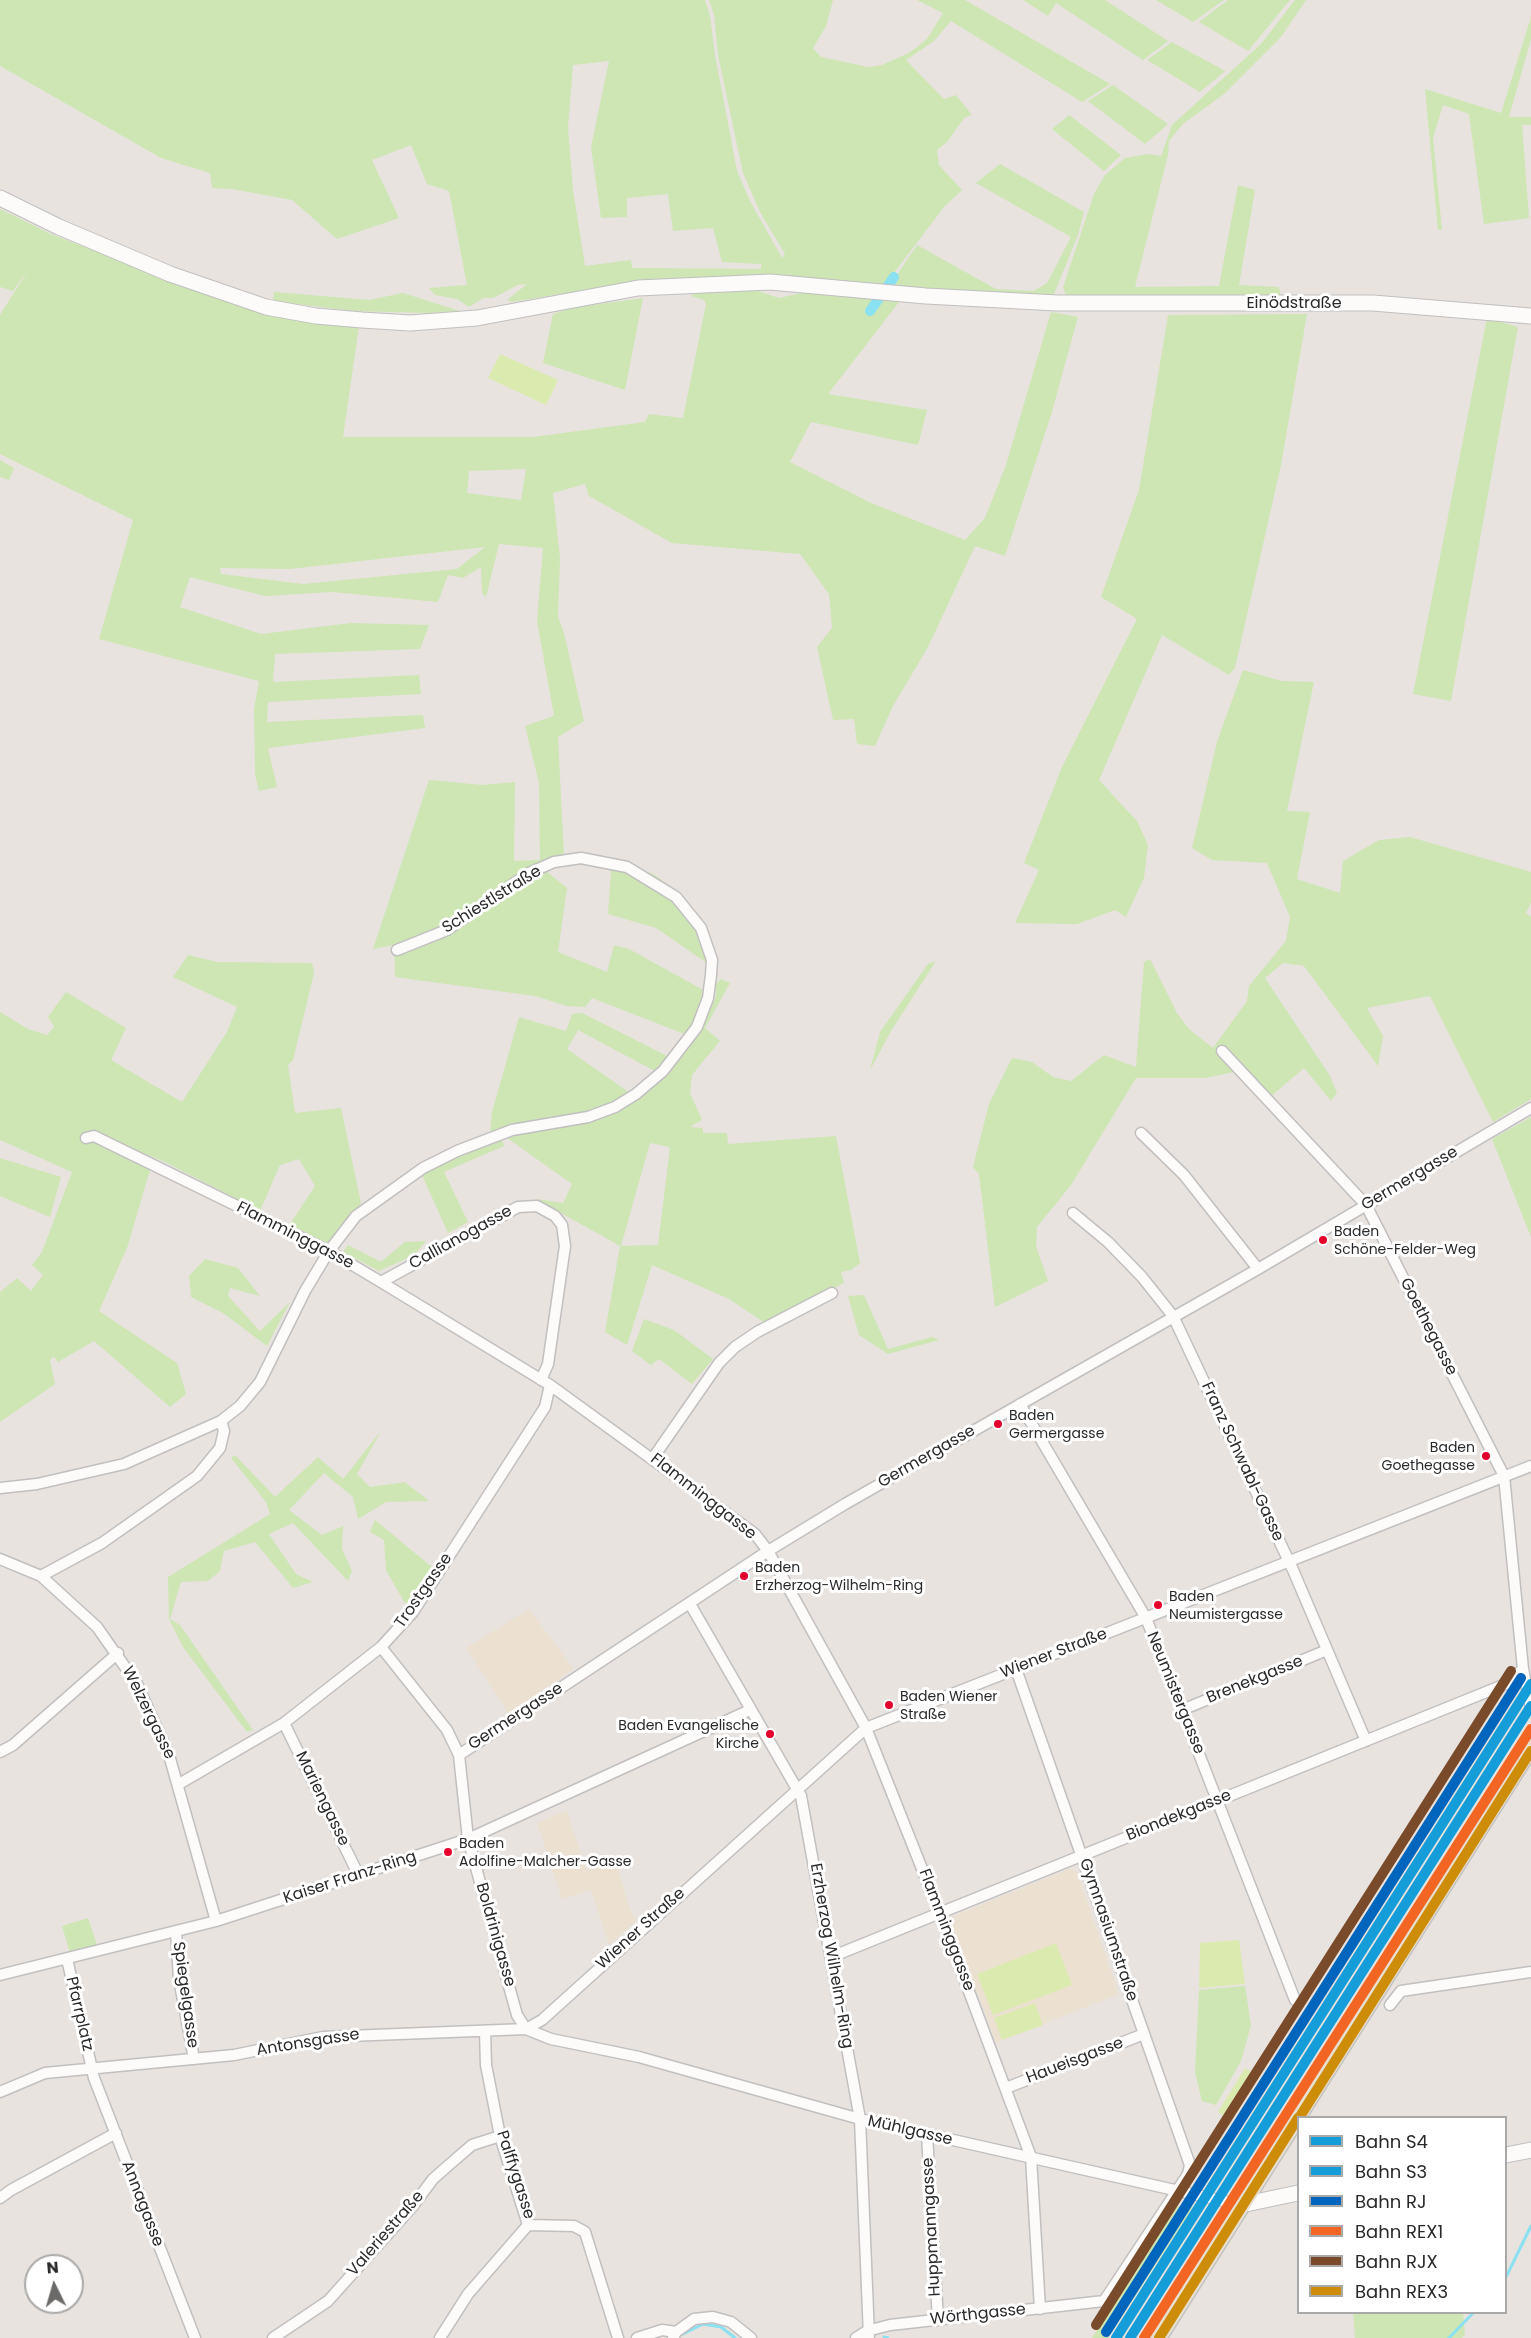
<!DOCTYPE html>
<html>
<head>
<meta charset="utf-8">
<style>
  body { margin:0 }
  #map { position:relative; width:1531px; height:2338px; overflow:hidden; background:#e8e3de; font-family:Poppins,sans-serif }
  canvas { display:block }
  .legend { position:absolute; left:1297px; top:2116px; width:210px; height:198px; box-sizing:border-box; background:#fff; border:2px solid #a9a9a9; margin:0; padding:8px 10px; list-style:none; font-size:18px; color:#292929 }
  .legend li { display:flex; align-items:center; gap:12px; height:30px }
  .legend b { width:30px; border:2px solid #a9a9a9 }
  .north { position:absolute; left:24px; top:2254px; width:60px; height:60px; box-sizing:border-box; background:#fff; border:2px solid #a9a9a9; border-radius:50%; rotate:355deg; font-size:16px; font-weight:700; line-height:24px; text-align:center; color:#292929 }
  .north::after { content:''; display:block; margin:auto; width:21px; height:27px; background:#6c6a68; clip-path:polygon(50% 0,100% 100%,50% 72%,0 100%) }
</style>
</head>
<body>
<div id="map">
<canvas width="1531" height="2338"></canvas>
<ul class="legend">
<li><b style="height:8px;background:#159dd9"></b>Bahn S4</li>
<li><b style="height:8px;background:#159dd9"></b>Bahn S3</li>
<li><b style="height:8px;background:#0065bd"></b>Bahn RJ</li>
<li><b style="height:8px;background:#f26522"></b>Bahn REX1</li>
<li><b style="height:8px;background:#7a4b2a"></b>Bahn RJX</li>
<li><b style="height:8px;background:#ce8d08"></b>Bahn REX3</li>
</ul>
<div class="north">N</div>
</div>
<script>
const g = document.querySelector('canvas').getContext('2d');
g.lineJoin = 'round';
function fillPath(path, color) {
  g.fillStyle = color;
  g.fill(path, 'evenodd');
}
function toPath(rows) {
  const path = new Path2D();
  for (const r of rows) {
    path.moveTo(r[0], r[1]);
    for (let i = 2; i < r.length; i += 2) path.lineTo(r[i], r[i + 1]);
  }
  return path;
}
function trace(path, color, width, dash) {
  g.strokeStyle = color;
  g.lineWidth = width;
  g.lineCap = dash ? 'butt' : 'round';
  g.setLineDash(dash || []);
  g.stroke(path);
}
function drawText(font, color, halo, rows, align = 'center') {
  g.font = font + ' Poppins,sans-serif';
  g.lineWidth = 6;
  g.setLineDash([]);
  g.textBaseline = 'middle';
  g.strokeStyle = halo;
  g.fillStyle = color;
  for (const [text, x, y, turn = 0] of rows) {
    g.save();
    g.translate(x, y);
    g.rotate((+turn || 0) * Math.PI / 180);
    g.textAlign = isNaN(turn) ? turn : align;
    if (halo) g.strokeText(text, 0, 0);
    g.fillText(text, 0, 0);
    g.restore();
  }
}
fillPath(toPath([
  [529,1609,574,1669,508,1713,466,1648],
  [567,1810,586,1870,616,1861,629,1907,636,1921,609,1945,591,1890,562,1899,537,1823],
  [1069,1869,1077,1872,1119,1994,996,2043,949,1918]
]), '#ece0d1');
fillPath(toPath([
  [0,0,705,0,710,16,715,55,737,171,750,201,782,258,785,254,760,212,743,173,718,55,714,15,709,0,833,0,826,26,813,48,821,57,868,67,882,65,909,53,927,39,943,13,917,0,965,0,1110,84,1082,102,951,21,934,41,906,60,944,99,956,95,972,115,964,118,947,142,937,150,939,165,962,190,944,207,880,291,632,282,512,302,507,300,527,284,518,285,493,298,483,298,469,307,457,299,435,295,429,288,467,285,449,191,427,184,411,145,372,160,399,218,337,239,292,200,232,189,212,188,210,173,161,158,0,66],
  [609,61,591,147,601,218,627,217,627,198,668,194,673,231,713,228,722,262,761,264,761,269,632,268,631,260,585,266,573,190,568,127,573,65],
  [1023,0,1105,0,1168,41,1143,60,1056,3,1048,16],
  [1156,0,1224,0,1193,22],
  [1228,0,1290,0,1248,51,1199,22],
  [1295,0,1306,0,1281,37,1224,94,1183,124,1169,141,1168,155,1135,287,1219,286,1238,185,1255,190,1239,285,1279,287,1281,297,1071,298,1066,295,1063,288,1065,281,1094,194,1105,175,1125,158,1148,154,1161,156,1172,125,1261,44],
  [1531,17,1531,39,1509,117,1531,117,1531,125,1522,125,1529,218,1484,224,1469,114,1443,105,1433,138,1442,230,1438,230,1425,89,1501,113],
  [1172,42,1225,71,1200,92,1147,60],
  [1113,85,1168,124,1145,144,1088,101],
  [1069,115,1121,155,1104,171,1052,129],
  [1000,164,1084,212,1078,235,1054,294,1048,298,889,287,917,245,996,289,1034,291,1047,283,1071,237,976,183],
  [0,209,51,234,238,306,294,320,359,326,343,437,533,437,645,422,649,414,683,418,706,304,704,300,691,296,702,289,745,287,779,298,806,292,899,302,828,394,927,410,918,445,811,422,790,462,871,503,965,540,985,518,1006,465,1051,312,1078,317,1051,415,1005,556,975,546,928,647,893,706,875,746,857,744,854,719,833,720,817,647,832,628,829,594,800,554,672,543,589,496,585,484,553,493,560,558,558,617,564,633,584,721,558,737,564,857,540,866,567,888,558,952,607,972,614,945,629,949,705,991,687,1035,592,998,585,1007,567,1006,535,996,395,977,394,945,373,949,429,780,482,785,515,782,514,861,540,860,539,783,525,726,554,716,537,621,543,548,499,544,486,597,482,593,481,567,463,578,448,575,438,602,332,592,265,596,190,577,180,607,261,634,351,623,429,625,420,649,275,654,273,682,419,675,421,694,268,702,267,722,423,715,425,728,268,748,277,787,259,791,255,774,254,709,259,681,99,639,133,520,0,454,0,315,30,267,13,291,0,287],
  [526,469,521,500,467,493,469,471],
  [485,547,457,569,303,584,221,574,220,568,290,569],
  [274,292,369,300,403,293,460,311,429,313,354,311,273,301],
  [643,298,625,390,543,363,553,314,571,308],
  [1307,314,1281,465,1235,668,1229,675,1162,635,1099,780,1137,821,1148,845,1144,878,1129,910,1126,917,1115,910,1077,924,1015,923,1039,870,1024,863,1062,767,1137,619,1101,597,1139,490,1168,315],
  [1487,318,1518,327,1451,701,1413,694],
  [0,460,14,468,9,480,0,477],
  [1243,670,1282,681,1314,682,1287,811,1310,812,1297,879,1340,893,1343,861,1379,840,1410,837,1531,872,1531,902,1526,913,1531,917,1531,1099,1493,1122,1430,996,1367,1008,1383,1036,1378,1066,1304,966,1283,963,1265,978,1330,1076,1337,1093,1331,1101,1304,1068,1270,1097,1244,1070,1205,1078,1136,1078,1071,1185,1037,1227,1036,1246,1048,1281,995,1307,979,1174,973,1167,989,1104,1012,1058,1032,1062,1053,1077,1071,1081,1104,1055,1136,1067,1144,962,1150,959,1177,1013,1189,1029,1213,1048,1247,1001,1249,986,1286,941,1290,917,1267,863,1212,860,1192,848,1217,742],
  [612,858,653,874,666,883,694,910,711,943,717,970,656,928,608,914],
  [188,955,217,962,312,963,314,973,293,1060,288,1065,295,1113,341,1108,361,1203,332,1246,290,1224,315,1186,299,1159,280,1165,260,1211,165,1162,120,1144,115,1151,150,1170,127,1248,99,1311,177,1363,186,1394,170,1407,94,1341,58,1362,54,1357,50,1360,55,1384,0,1422,0,1292,17,1278,31,1291,43,1275,32,1265,42,1252,72,1172,0,1140,0,1012,28,1029,47,1035,54,1027,48,1017,66,992,126,1028,111,1060,182,1102,227,1032,237,1007,173,977],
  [936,961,891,1031,870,1070,880,1032,928,964],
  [721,979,730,983,705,1028,720,1041,692,1075,690,1093,702,1120,690,1127,703,1128,703,1133,727,1133,728,1144,836,1136,860,1263,851,1270,841,1272,844,1283,765,1323,729,1299,652,1265,627,1345,605,1332,620,1246,536,1199,563,1203,572,1184,507,1138,490,1133,492,1112,519,1017,566,1031,572,1014,582,1013,677,1061,690,1047,716,997,716,984],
  [578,1030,662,1075,662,1076,637,1098,567,1049],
  [650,1143,670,1147,658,1245,621,1246],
  [1531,1117,1531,1237,1492,1139],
  [502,1139,504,1146,444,1172,468,1222,448,1233,421,1173,460,1153],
  [0,1158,61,1177,50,1217,0,1196],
  [426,1241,414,1255,379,1271,343,1252,348,1245,381,1262,405,1242],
  [205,1259,238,1268,260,1296,230,1288,228,1296,260,1331,290,1302,267,1346,223,1313,191,1297,189,1276],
  [864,1295,888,1349,932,1337,939,1340,888,1354,859,1335,848,1296],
  [644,1319,674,1330,713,1359,692,1384,659,1359,651,1365,632,1351],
  [381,1431,357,1474,370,1487,405,1482,429,1501,386,1502,358,1519,353,1497,324,1473,289,1510,322,1535,343,1526,342,1549,352,1571,348,1581,293,1523,269,1534,296,1574,313,1582,293,1588,255,1542,224,1551,220,1571,208,1581,181,1582,170,1619,180,1625,253,1730,247,1732,183,1647,169,1619,168,1577,270,1514,266,1502,231,1458,235,1455,275,1497,318,1457,343,1479],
  [375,1520,432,1567,406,1605,386,1570,384,1540,370,1532],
  [88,1918,97,1945,70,1953,62,1926],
  [1245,1986,1251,2025,1241,2061,1216,2105,1202,2101,1195,2072,1199,1990],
  [1177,2206,1193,2207,1108,2338,1092,2338],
  [1353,2313,1463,2313,1465,2334,1462,2338,1355,2338]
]), '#cde6b3');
fillPath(toPath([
  [500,354,558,380,546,405,488,378],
  [1239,1940,1245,1984,1199,1988,1200,1943],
  [1056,1943,1072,1985,993,2015,977,1974],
  [1035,2003,1043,2025,1002,2040,994,2018],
  [1245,2068,1257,2075,1231,2120,1218,2112]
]), '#dbebb0');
trace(toPath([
  [1506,2277,1531,2226],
  [683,2334,703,2324,721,2327,735,2338],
  [884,2337,888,2338],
  [1449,2338,1474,2312]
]), '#8ae1f1', 3);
trace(toPath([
  [870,311,894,277]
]), '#8ae1f1', 10);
const street = toPath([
  [1222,1051,1366,1205,1504,1476,1523,1669,1531,1708],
  [1141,1133,1184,1175,1258,1269],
  [86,1138,94,1136,329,1251,381,1282,550,1385,755,1534,768,1551,866,1728,940,1914,1031,2157,1040,2309],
  [1073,1213,1108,1242,1142,1277,1173,1316,1293,1570,1366,1741],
  [381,1282,518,1207,537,1206,555,1216,562,1225,565,1246,548,1364,541,1380],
  [1020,1404,1146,1618,1295,2000],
  [653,1458,719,1363,735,1347,757,1332,832,1293],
  [0,1488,37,1484,124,1464,221,1421,240,1406,260,1382,305,1291,329,1251,356,1216,423,1168,457,1151,512,1130,588,1117,615,1107,636,1094,663,1071,697,1027,708,998,711,975,712,960,701,928,676,897,627,867,581,858,554,862,529,873,447,930,397,950],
  [0,1559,41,1576,97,1627,137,1684,169,1755,216,1921],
  [41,1576,102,1543,197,1476,220,1448,224,1431,221,1421],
  [690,1604,801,1796,860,2119,869,2336],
  [381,1647,447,1730,459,1755,468,1839,517,2015,526,2029],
  [1182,1710,1327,1650],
  [284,1723,359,1876],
  [0,1752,13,1745,118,1653],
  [459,1755,768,1551,845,1504,1258,1269,1531,1108],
  [179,1784,284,1723,381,1647,413,1612,545,1407,550,1385],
  [176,1932,179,1979,194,2059],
  [831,1957,1506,1684,1523,1669],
  [67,1959,94,2078,195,2338],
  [0,1975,216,1921,468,1839,750,1710],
  [1390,2005,1401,1991,1531,1972],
  [526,2029,542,2020,866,1728,1531,1466],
  [485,2031,486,2065,500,2136,528,2225,574,2226,585,2232,618,2338],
  [1006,2088,1144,2034],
  [0,2092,45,2073,234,2055,323,2037,526,2029,551,2039,639,2057,860,2119,1241,2205],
  [927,2135,938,2320],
  [0,2198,11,2190,116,2133],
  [273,2338,328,2301,412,2207,433,2179,450,2164,472,2145,500,2136],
  [440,2338,468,2294,528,2225],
  [637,2338,662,2330,676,2332],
  [673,2338,676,2332,694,2319,713,2317,731,2322,751,2338],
  [856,2338,867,2331,890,2325,1104,2301,1188,2174,1190,2165,1016,1669]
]);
const secondary = toPath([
  [0,198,59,227,170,274,266,307,316,316,362,320,410,323,477,318,638,288,770,282,926,296,1057,303,1373,303,1531,316],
  [1506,2155,1531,2150],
  [1241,2205,1298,2193]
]);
const primary = toPath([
  [1158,2338,1531,1747]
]);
trace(street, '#c1bfc0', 13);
trace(secondary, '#c1bfc0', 17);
trace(primary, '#c4c2c0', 19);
trace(street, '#fcfbfa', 10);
trace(secondary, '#fcfbfa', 15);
trace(primary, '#e7e0d1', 16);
trace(toPath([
  [1116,2338,1531,1684]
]), '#159dd9', 10);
trace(toPath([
  [1130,2338,1531,1706]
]), '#159dd9', 10);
trace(toPath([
  [1106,2332,1521,1678]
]), '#0065bd', 10);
trace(toPath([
  [1144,2338,1531,1729]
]), '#f26522', 10);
trace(toPath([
  [1096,2325,1511,1671]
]), '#7a4b2a', 10);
trace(toPath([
  [1299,2118,1531,1751],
  [1159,2338,1298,2118]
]), '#ce8d08', 10);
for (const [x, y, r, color] of [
  [1323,1240,5,"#e4002b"],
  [998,1424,5,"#e4002b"],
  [1486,1456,5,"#e4002b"],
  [744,1576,5,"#e4002b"],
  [1158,1605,5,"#e4002b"],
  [889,1705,5,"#e4002b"],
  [770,1734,5,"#e4002b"],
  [448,1852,5,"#e4002b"]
]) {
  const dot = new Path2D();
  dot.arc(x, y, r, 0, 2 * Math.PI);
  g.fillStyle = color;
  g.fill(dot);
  trace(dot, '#fff', 2);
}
drawText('14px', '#292929', '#fff', [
  ["Baden",1334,1232],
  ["Schöne-Felder-Weg",1334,1250],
  ["Baden",1009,1416],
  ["Germergasse",1009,1434],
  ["Baden",1475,1448,"right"],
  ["Goethegasse",1475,1466,"right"],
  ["Baden",755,1568],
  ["Erzherzog-Wilhelm-Ring",755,1586],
  ["Baden",1169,1597],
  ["Neumistergasse",1169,1615],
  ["Baden Wiener",900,1697],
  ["Straße",900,1715],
  ["Baden Evangelische",759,1726,"right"],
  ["Kirche",759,1744,"right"],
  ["Baden",459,1844],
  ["Adolfine-Malcher-Gasse",459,1862]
], 'left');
drawText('16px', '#292929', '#fff', [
  ["Einödstraße",1294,304],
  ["Schiestlstraße",492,900,-32],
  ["Germergasse",1410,1179,-31],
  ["Flamminggasse",295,1236,27],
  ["Callianogasse",461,1238,-29],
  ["Goethegasse",1428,1327,63],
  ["Germergasse",927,1457,-30],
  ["Franz Schwabl-Gasse",1242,1462,65],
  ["Flamminggasse",703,1497,38],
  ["Trostgasse",424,1591,-55],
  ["Wiener Straße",1054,1654,-21],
  ["Brenekgasse",1255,1680,-22],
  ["Neumistergasse",1175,1693,68],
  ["Welzergasse",148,1713,64],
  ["Germergasse",516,1717,-33],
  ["Mariengasse",322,1799,64],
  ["Biondekgasse",1179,1816,-22],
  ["Kaiser Franz-Ring",350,1878,-18],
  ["Wiener Straße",641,1929,-42],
  ["Flamminggasse",946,1930,69],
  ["Gymnasiumstraße",1108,1930,71],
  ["Boldrinigasse",495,1935,74],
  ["Erzherzog Wilhelm-Ring",831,1956,80],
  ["Spiegelgasse",185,1995,82],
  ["Pfarrplatz",79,2014,77],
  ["Antonsgasse",308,2043,-9],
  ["Haueisgasse",1075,2061,-21],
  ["Mühlgasse",910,2131,13],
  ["Palffygasse",515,2175,72],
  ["Annagasse",142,2204,69],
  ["Huppmanngasse",932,2227,-93],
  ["Valeriestraße",386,2234,-49],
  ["Wörthgasse",978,2315,-6]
]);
</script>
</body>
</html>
